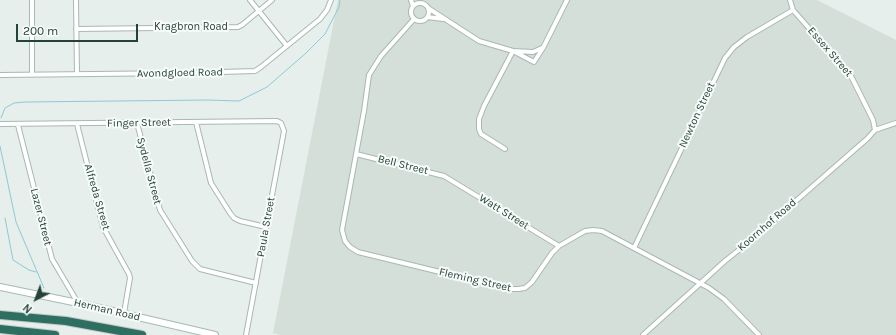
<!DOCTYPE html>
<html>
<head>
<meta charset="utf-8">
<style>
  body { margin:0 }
  #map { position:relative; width:896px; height:335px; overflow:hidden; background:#e6efeb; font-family:Karla,sans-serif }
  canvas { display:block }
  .north { position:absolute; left:16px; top:279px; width:40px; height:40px; -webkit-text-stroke:3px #f7fbf9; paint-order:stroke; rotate:222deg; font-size:11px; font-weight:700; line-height:16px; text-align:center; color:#24423a }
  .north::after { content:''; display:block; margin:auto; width:14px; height:18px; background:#24423a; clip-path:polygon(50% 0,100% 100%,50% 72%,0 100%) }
  .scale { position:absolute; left:16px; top:24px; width:122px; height:18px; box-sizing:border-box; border:2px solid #24423a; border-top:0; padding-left:5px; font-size:12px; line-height:14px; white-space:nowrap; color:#24423a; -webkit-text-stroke:3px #f7fbf9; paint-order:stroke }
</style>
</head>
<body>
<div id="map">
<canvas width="896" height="335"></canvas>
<div class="north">N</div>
<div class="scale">200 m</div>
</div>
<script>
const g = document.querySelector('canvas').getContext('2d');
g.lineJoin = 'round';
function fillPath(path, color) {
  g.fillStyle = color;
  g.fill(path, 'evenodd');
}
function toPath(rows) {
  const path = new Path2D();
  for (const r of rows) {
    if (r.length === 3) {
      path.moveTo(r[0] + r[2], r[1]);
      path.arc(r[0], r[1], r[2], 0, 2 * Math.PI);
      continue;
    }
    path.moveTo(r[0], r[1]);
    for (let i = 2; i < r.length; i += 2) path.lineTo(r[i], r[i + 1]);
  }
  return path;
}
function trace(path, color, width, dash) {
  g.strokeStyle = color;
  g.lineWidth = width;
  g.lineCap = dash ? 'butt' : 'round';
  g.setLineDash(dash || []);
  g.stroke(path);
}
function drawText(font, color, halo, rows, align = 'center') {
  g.font = font + ' Karla,sans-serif';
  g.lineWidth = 4;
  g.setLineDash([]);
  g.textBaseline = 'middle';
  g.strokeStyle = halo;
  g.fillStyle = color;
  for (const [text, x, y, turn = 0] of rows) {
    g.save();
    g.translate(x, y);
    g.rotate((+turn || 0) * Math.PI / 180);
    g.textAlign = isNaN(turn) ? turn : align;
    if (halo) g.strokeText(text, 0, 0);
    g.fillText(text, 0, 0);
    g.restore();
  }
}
fillPath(toPath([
  [338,0,817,0,896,40,896,335,280,335,273,333]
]), '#d4dfda');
trace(toPath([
  [1,118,5,108,14,103,25,102,207,100,239,101,267,87,306,53,325,34,339,7,340,0],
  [0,146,16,222,44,288],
  [5,218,13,260,29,270,36,272]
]), '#8ec9d4', 1);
const minor = toPath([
  [76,0,77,74],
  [250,0,287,46],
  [411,0,413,6],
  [790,0,793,10,851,76,873,120,875,130],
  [420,12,9],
  [428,8,479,41,513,51,534,62,543,48,567,0],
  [427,17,443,19],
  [414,19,381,56,369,75,364,111,342,230,345,241,350,247,358,252,399,262,510,289,518,289,525,288,532,282,552,253,559,246,585,231,593,230,602,231,709,288,724,299,759,335],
  [76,29,238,27,242,25,272,0],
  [32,74,32,0],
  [0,75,186,73,255,71,261,67,320,19,327,10,331,0],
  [196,122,211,183,230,213,234,218,240,221,266,227],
  [137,123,160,210,192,261,200,269,256,283],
  [0,124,277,121,281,123,284,131,246,335],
  [77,124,103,227,129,274,130,278,124,313],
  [18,125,52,259,78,303],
  [505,149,481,134,479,129,479,119,484,106,513,51,533,52,542,48],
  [356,154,444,176,559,246],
  [634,248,725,58,734,47,747,37,793,10],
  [643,335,725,261,750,241,868,138,875,130,896,123]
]);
const secondary = toPath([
  [0,287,78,303,215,335]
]);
const motorway = toPath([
  [0,315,66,321,142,335],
  [0,329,55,335]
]);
trace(minor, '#a8b8b2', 6);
trace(secondary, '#a4bbb3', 8);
trace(motorway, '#c2cac8', 10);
trace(minor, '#fff', 4);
trace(secondary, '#fff', 6);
trace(motorway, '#2f6f62', 8);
drawText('11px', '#24423a', '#f7fbf9', [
  ["Kragbron Road",191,27],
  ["Essex Street",830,52,49],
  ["Avondgloed Road",180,73,-1],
  ["Newton Street",697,115,-65],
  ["Finger Street",139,123,-1],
  ["Bell Street",403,165,14],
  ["Sydella Street",149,171,75],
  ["Alfreda Street",97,197,74],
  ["Watt Street",504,212,32],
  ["Lazer Street",41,217,76],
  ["Koornhof Road",767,225,-41],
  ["Paula Street",266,227,-80],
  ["Fleming Street",475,280,13],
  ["Herman Road",107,310,13]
]);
</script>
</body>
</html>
